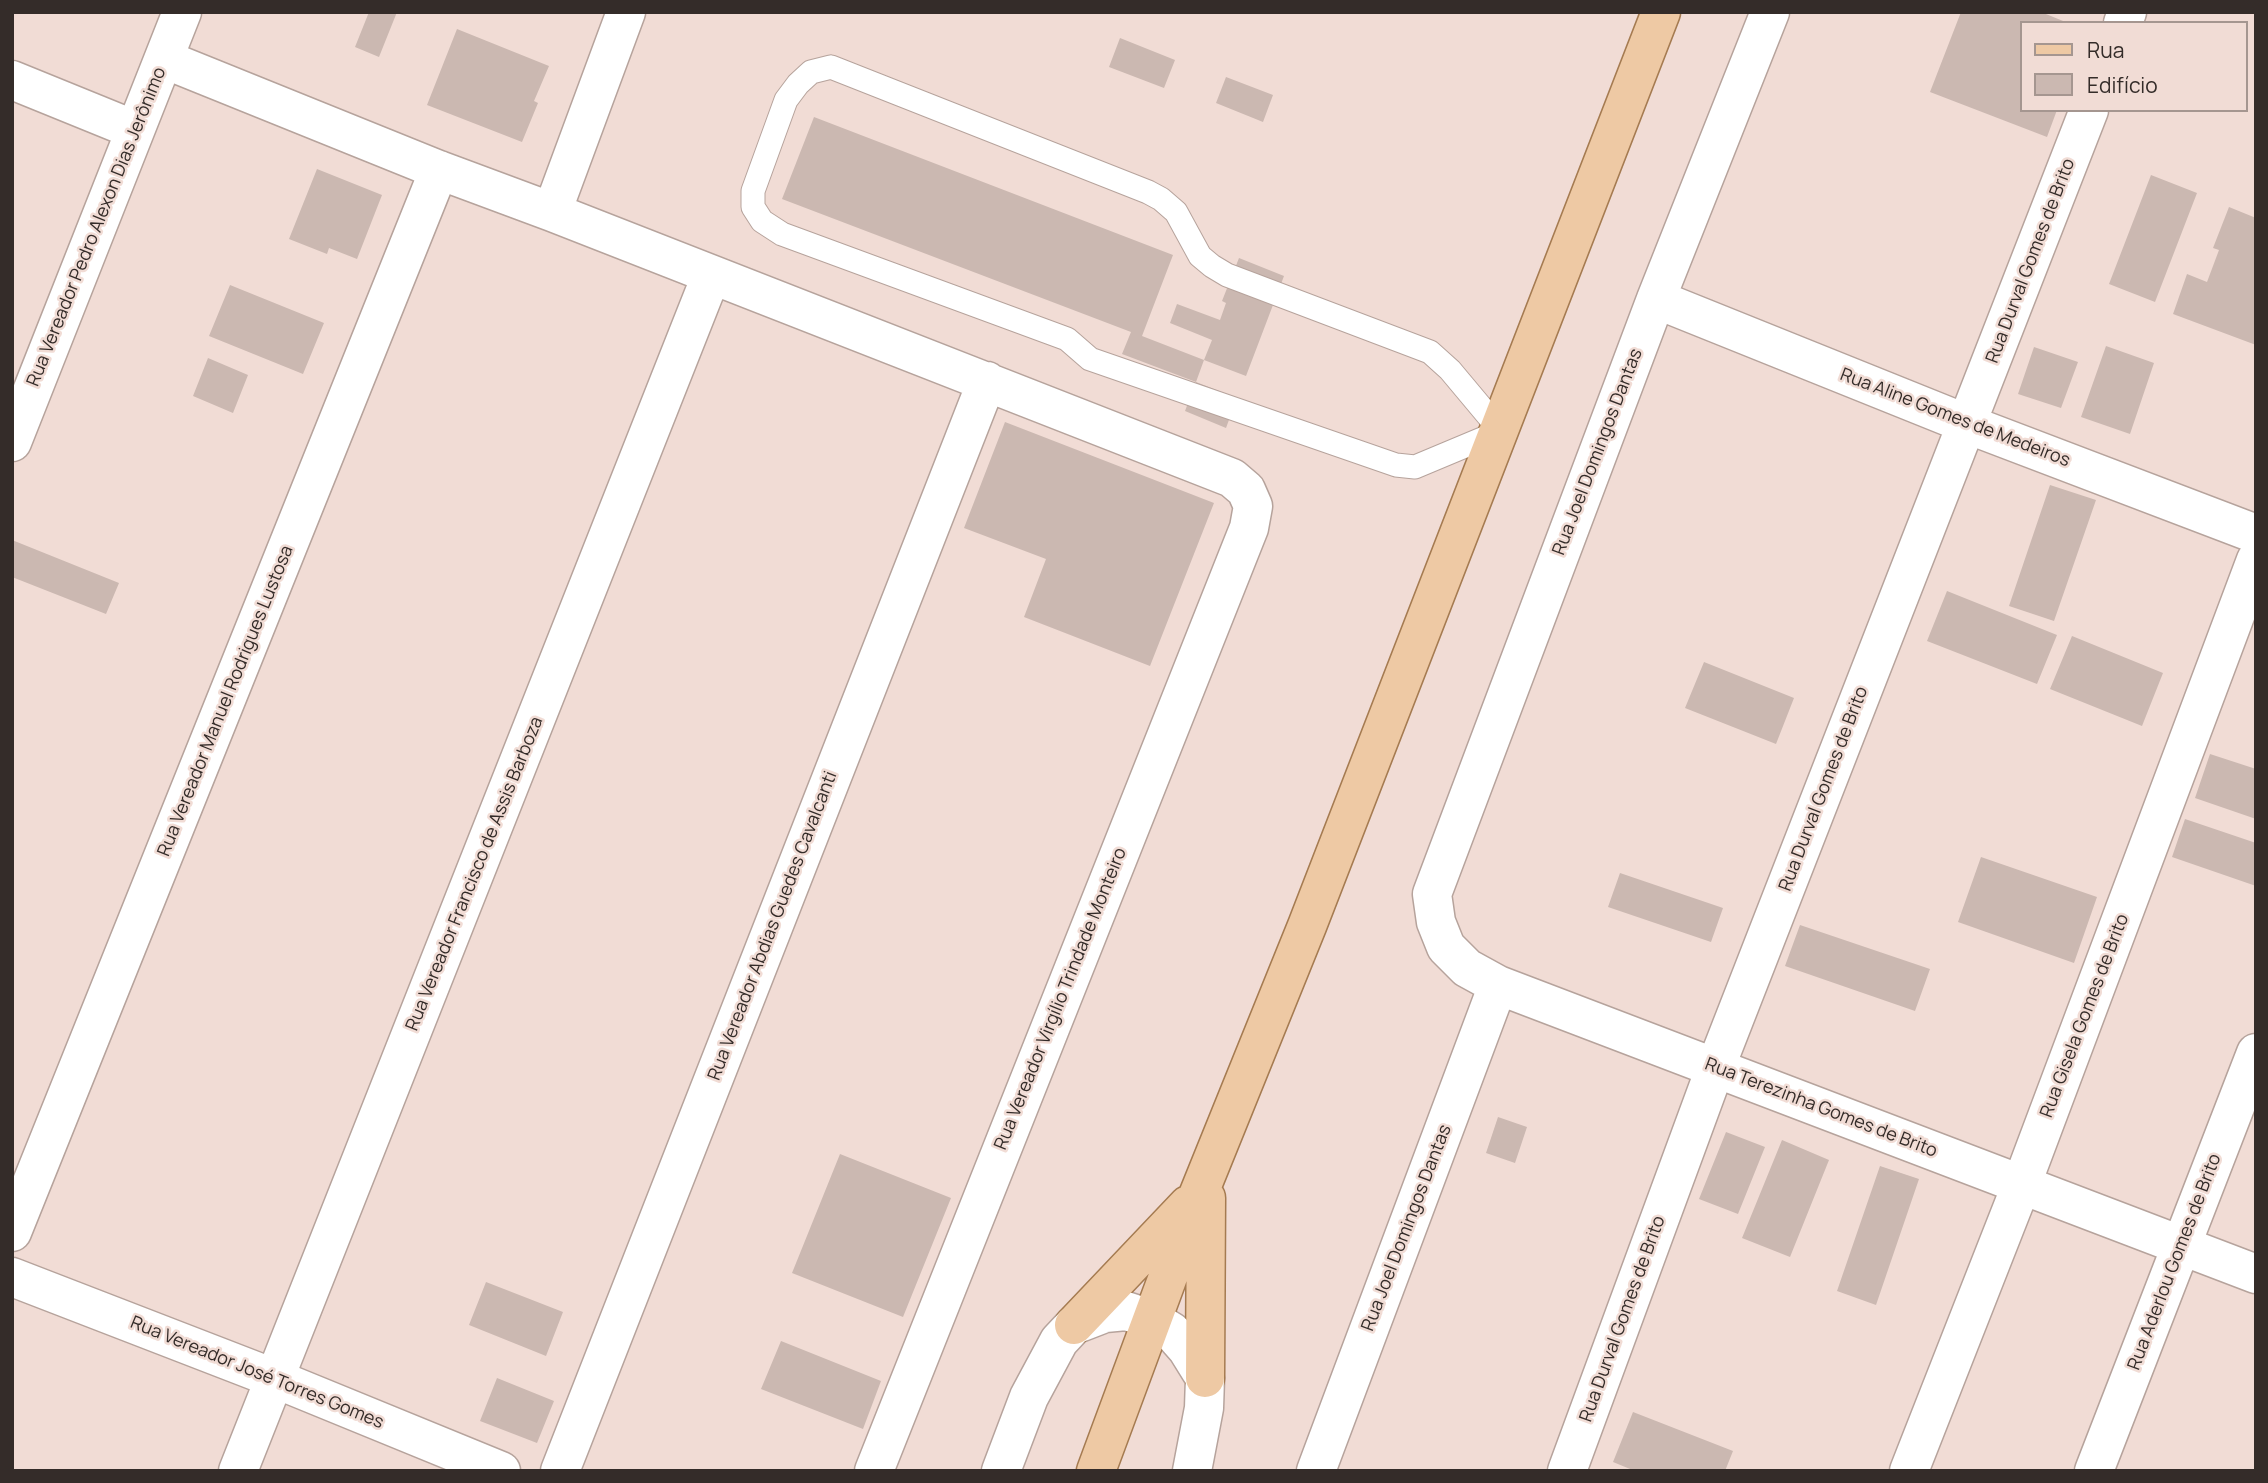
<!DOCTYPE html>
<html>
<head>
<meta charset="utf-8">
<style>
  body { margin:0 }
  #map { position:relative; width:2268px; height:1483px; overflow:hidden; background:#f1dcd5; font-family:Manrope,sans-serif }
  canvas { display:block }
  .frame { position:absolute; inset:0; border:14px solid #342c29; pointer-events:none }
  .legend { position:absolute; left:2020px; top:21px; width:228px; height:91px; box-sizing:border-box; background:#f1dcd5; border:2px solid #a59690; margin:0; padding:9px 12px; list-style:none; font-size:21px; color:#342c29 }
  .legend li { display:flex; align-items:center; gap:14px; height:35px }
  .legend b { width:35px; border:2px solid #a59690 }
</style>
</head>
<body>
<div id="map">
<canvas width="2268" height="1483"></canvas>
<div class="frame"></div>
<ul class="legend">
<li><b style="height:9px;background:#eec9a4"></b>Rua</li>
<li><b style="height:19px;background:#cbb8b1"></b>Edifício</li>
</ul>
</div>
<script>
const g = document.querySelector('canvas').getContext('2d');
g.lineJoin = 'round';
function fillPath(path, color) {
  g.fillStyle = color;
  g.fill(path, 'evenodd');
}
function toPath(rows) {
  const path = new Path2D();
  for (const r of rows) {
    path.moveTo(r[0], r[1]);
    for (let i = 2; i < r.length; i += 2) path.lineTo(r[i], r[i + 1]);
  }
  return path;
}
function trace(path, color, width, dash) {
  g.strokeStyle = color;
  g.lineWidth = width;
  g.lineCap = dash ? 'butt' : 'round';
  g.setLineDash(dash || []);
  g.stroke(path);
}
function drawText(font, color, halo, rows, align = 'center') {
  g.font = font + ' Manrope,sans-serif';
  g.lineWidth = 5;
  g.setLineDash([]);
  g.textBaseline = 'middle';
  g.strokeStyle = halo;
  g.fillStyle = color;
  for (const [text, x, y, turn = 0] of rows) {
    g.save();
    g.translate(x, y);
    g.rotate((+turn || 0) * Math.PI / 180);
    g.textAlign = isNaN(turn) ? turn : align;
    if (halo) g.strokeText(text, 0, 0);
    g.fillText(text, 0, 0);
    g.restore();
  }
}
fillPath(toPath([
  [369,12,397,12,379,57,355,47],
  [1961,12,2041,12,2068,23,2021,23,2021,110,2057,110,2047,137,1930,92],
  [457,29,549,66,534,101,538,103,522,142,427,105],
  [1120,38,1175,60,1164,88,1109,67],
  [1226,77,1273,95,1263,122,1216,103],
  [814,117,1173,255,1142,336,1204,360,1212,340,1170,323,1177,304,1220,320,1226,303,1222,301,1239,258,1284,276,1246,376,1204,360,1196,382,1122,354,1131,332,782,199],
  [317,169,382,195,357,259,329,248,327,254,289,239],
  [2151,175,2197,193,2155,302,2109,284],
  [2229,207,2256,218,2256,345,2173,314,2187,274,2207,282,2219,250,2213,248],
  [230,285,324,323,303,374,209,336],
  [2106,346,2154,363,2130,434,2081,417],
  [2034,347,2078,362,2061,408,2018,394],
  [208,358,248,375,233,413,193,396],
  [1196,382,1237,398,1226,428,1185,411],
  [1005,422,1214,503,1150,666,1024,617,1046,559,964,528],
  [2050,485,2096,500,2054,621,2009,606],
  [12,540,119,583,106,614,12,577],
  [1947,591,2057,635,2037,684,1927,641],
  [2072,636,2163,673,2142,726,2050,689],
  [1704,662,1794,698,1776,744,1685,708],
  [2210,754,2256,769,2256,819,2195,798],
  [2185,819,2256,843,2256,886,2172,857],
  [1981,857,2097,897,2074,963,1958,922],
  [1620,873,1723,908,1711,942,1608,907],
  [1800,925,1930,969,1915,1011,1785,966],
  [1498,1117,1527,1127,1515,1163,1486,1153],
  [1726,1132,1765,1147,1738,1214,1699,1199],
  [1782,1140,1829,1160,1790,1257,1742,1238],
  [840,1154,951,1198,903,1317,792,1273],
  [1880,1166,1919,1179,1876,1305,1837,1291],
  [486,1282,563,1312,546,1356,469,1325],
  [781,1341,881,1381,863,1429,761,1389],
  [497,1378,554,1401,537,1443,480,1421],
  [1633,1412,1733,1451,1725,1471,1635,1471,1613,1462]
]), '#cbb8b1');
const service = toPath([
  [831,67,1148,192,1161,199,1176,212,1200,256,1212,266,1227,275,1430,352,1450,370,1501,431,1415,467,1396,465,1090,359,1067,339,782,234,762,221,753,207,753,191,786,100,798,84,811,72,831,67]
]);
const minor = toPath([
  [1770,12,1656,299,1432,894,1436,922,1446,947,1467,968,1498,985,2256,1274],
  [2123,23,2127,12],
  [164,59,439,170,552,212,1232,478,1246,490,1253,506,1249,528,874,1471],
  [12,80,135,130],
  [552,212,626,12],
  [1656,299,1967,424,2256,534],
  [12,442,182,12],
  [12,1232,439,170],
  [12,1277,276,1379,501,1471],
  [238,1471,711,276],
  [560,1471,987,381],
  [1001,1471,1029,1397,1059,1341,1074,1325,1105,1313,1126,1311,1151,1319,1172,1332,1187,1349,1205,1378,1204,1408,1192,1471],
  [1316,1471,1498,985],
  [1567,1471,1716,1066,2089,110],
  [1909,1471,2021,1186,2256,560],
  [2094,1471,2256,1053]
]);
const primary = toPath([
  [1074,1325,1188,1205],
  [1205,1378,1206,1198],
  [1096,1471,1199,1193,1307,926,1661,12]
]);
trace(service, '#b6a39c', 25);
trace(minor, '#b6a39c', 41);
trace(primary, '#a57b51', 41);
trace(service, '#fff', 23);
trace(minor, '#fff', 38);
trace(primary, '#eec9a4', 38);
drawText('18px', '#342c29', '#f1dcd5', [
  ["Rua Vereador Pedro Alexon Dias Jerônimo",97,227,-68],
  ["Rua Durval Gomes de Brito",2031,261,-69],
  ["Rua Aline Gomes de Medeiros",1955,418,21],
  ["Rua Joel Domingos Dantas",1598,452,-69],
  ["Rua Vereador Manuel Rodrigues Lustosa",226,701,-68],
  ["Rua Durval Gomes de Brito",1824,789,-69],
  ["Rua Vereador Francisco de Assis Barboza",475,874,-68],
  ["Rua Vereador Abdias Guedes Cavalcanti",773,926,-69],
  ["Rua Vereador Virgílio Trindade Monteiro",1061,999,-68],
  ["Rua Gisela Gomes de Brito",2085,1016,-69],
  ["Rua Terezinha Gomes de Brito",1821,1108,21],
  ["Rua Joel Domingos Dantas",1407,1228,-69],
  ["Rua Aderlou Gomes de Brito",2175,1262,-69],
  ["Rua Durval Gomes de Brito",1623,1319,-70],
  ["Rua Vereador José Torres Gomes",257,1373,22]
]);
</script>
</body>
</html>
